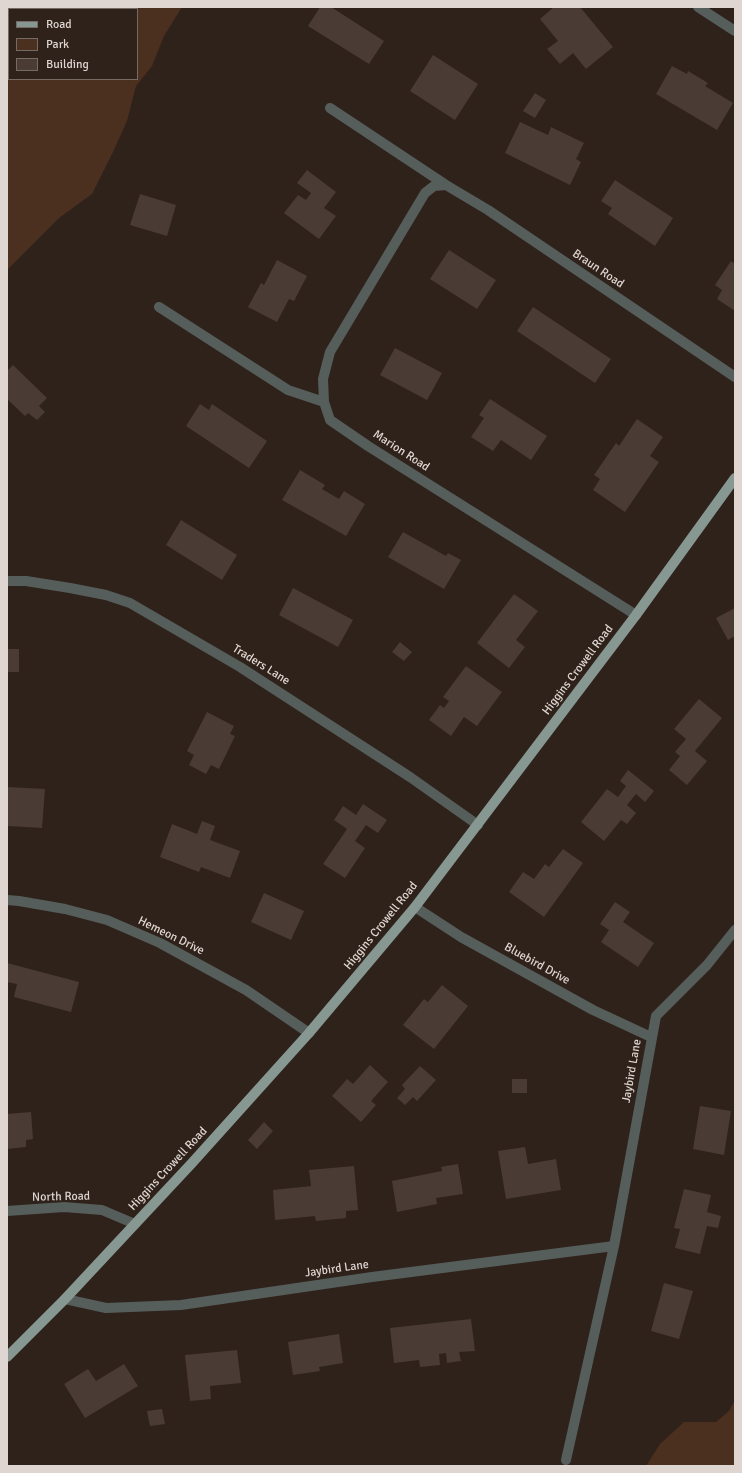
<!DOCTYPE html>
<html>
<head>
<meta charset="utf-8">
<style>
  body { margin:0 }
  #map { position:relative; width:742px; height:1473px; overflow:hidden; background:#2f221b; font-family:Signika,sans-serif }
  canvas { display:block }
  .frame { position:absolute; inset:0; border:8px solid #dfd6d1; pointer-events:none }
  .legend { position:absolute; left:8px; top:8px; width:130px; height:72px; box-sizing:border-box; background:#2f221b; border:1px solid #756a64; margin:0; padding:5px 7px; list-style:none; font-size:12px; color:#dfd6d1 }
  .legend li { display:flex; align-items:center; gap:8px; height:20px }
  .legend b { width:20px; border:1px solid #756a64 }
</style>
</head>
<body>
<div id="map">
<canvas width="742" height="1473"></canvas>
<div class="frame"></div>
<ul class="legend">
<li><b style="height:5px;background:#879792"></b>Road</li>
<li><b style="height:11px;background:#4b2f1f"></b>Park</li>
<li><b style="height:11px;background:#4a3c34"></b>Building</li>
</ul>
</div>
<script>
const g = document.querySelector('canvas').getContext('2d');
g.lineJoin = 'round';
function fillPath(path, color) {
  g.fillStyle = color;
  g.fill(path, 'evenodd');
}
function toPath(rows) {
  const path = new Path2D();
  for (const r of rows) {
    path.moveTo(r[0], r[1]);
    for (let i = 2; i < r.length; i += 2) path.lineTo(r[i], r[i + 1]);
  }
  return path;
}
function trace(path, color, width, dash) {
  g.strokeStyle = color;
  g.lineWidth = width;
  g.lineCap = dash ? 'butt' : 'round';
  g.setLineDash(dash || []);
  g.stroke(path);
}
function drawText(font, color, halo, rows, align = 'center') {
  g.font = font + ' Signika,sans-serif';
  g.lineWidth = 4;
  g.setLineDash([]);
  g.textBaseline = 'middle';
  g.strokeStyle = halo;
  g.fillStyle = color;
  for (const [text, x, y, turn = 0] of rows) {
    g.save();
    g.translate(x, y);
    g.rotate((+turn || 0) * Math.PI / 180);
    g.textAlign = isNaN(turn) ? turn : align;
    if (halo) g.strokeText(text, 0, 0);
    g.fillText(text, 0, 0);
    g.restore();
  }
}
fillPath(toPath([
  [7,7,182,7,164,36,152,66,136,86,127,121,113,152,92,194,59,218,7,270],
  [9,9,137,9,137,79,9,79],
  [735,1400,735,1466,646,1466,660,1444,684,1422,716,1422,729,1411]
]), '#4b2f1f');
fillPath(toPath([
  [320,7,331,7,384,41,369,64,308,26],
  [554,7,580,7,613,47,586,69,573,53,560,64,547,49,558,41,540,19],
  [433,55,478,84,455,120,410,91],
  [672,66,687,74,688,71,708,83,705,86,733,103,717,130,656,94],
  [535,93,546,100,535,118,523,111],
  [520,122,548,135,551,127,584,143,576,159,581,162,570,185,505,153],
  [307,170,336,192,324,208,336,216,319,239,284,213,298,195,306,200,311,193,297,183],
  [615,180,673,218,655,246,608,214,612,208,601,201],
  [140,194,176,205,167,236,130,225],
  [449,250,496,280,477,309,430,279],
  [277,260,307,276,294,301,289,299,277,322,248,307,261,283,264,285],
  [731,261,735,264,735,311,717,299,722,290,715,285],
  [533,307,611,359,595,383,517,331],
  [395,348,442,373,427,400,380,375],
  [13,365,47,398,39,406,45,412,37,420,28,413,25,416,7,399,7,371],
  [490,399,547,436,531,460,501,440,493,451,471,437,484,418,479,415],
  [200,404,209,410,212,404,267,441,249,468,186,426],
  [637,419,663,437,650,456,659,462,625,512,593,490,600,479,594,475,616,443,619,446],
  [300,470,325,485,322,489,339,499,344,491,365,504,346,536,282,500],
  [181,520,237,555,222,580,166,545],
  [403,532,446,556,448,553,461,560,444,589,388,557],
  [293,588,353,620,338,647,279,615],
  [514,594,538,611,516,640,525,647,509,668,477,643],
  [735,608,735,636,728,640,716,618],
  [400,642,412,652,404,661,392,652],
  [7,649,19,649,19,672,7,672],
  [466,666,502,692,477,726,464,717,451,736,429,720,440,705,444,708,449,701,443,697],
  [699,699,722,718,695,751,707,761,687,785,669,770,680,756,675,752,686,739,674,729],
  [207,712,234,726,230,734,235,736,219,769,211,765,206,774,189,765,194,755,187,751],
  [628,770,654,791,645,802,636,794,627,805,636,813,627,824,621,820,604,841,581,822,607,789,618,797,626,786,620,781],
  [7,787,45,789,42,828,7,826],
  [363,804,387,820,378,833,366,825,355,841,365,848,345,878,323,864,347,829,334,820,343,806,356,815],
  [202,821,215,826,210,840,240,851,230,878,201,867,199,872,160,857,172,824,197,834],
  [563,849,583,863,544,917,509,892,523,872,534,879,545,864,549,867],
  [264,893,304,911,291,940,251,922],
  [615,902,630,912,623,922,654,943,638,967,601,942,609,930,600,924],
  [7,963,79,982,71,1012,14,997,17,984,7,982],
  [442,985,468,1006,434,1049,403,1025,424,999,428,1002],
  [370,1065,388,1082,371,1101,376,1105,361,1122,332,1096,347,1079,353,1084],
  [420,1066,436,1080,417,1101,413,1097,405,1105,397,1098,405,1089,402,1085],
  [512,1079,527,1079,527,1093,512,1093],
  [700,1106,731,1111,724,1155,693,1149],
  [31,1112,33,1139,26,1140,26,1147,7,1149,7,1114],
  [264,1122,273,1131,257,1149,248,1140],
  [525,1147,528,1164,556,1159,561,1190,506,1199,498,1151],
  [458,1164,463,1194,436,1198,437,1204,397,1212,392,1181,442,1171,441,1167],
  [354,1166,358,1210,346,1211,346,1218,316,1221,315,1216,275,1220,273,1190,311,1186,309,1170],
  [684,1189,711,1195,707,1212,721,1216,718,1228,707,1226,700,1254,675,1248,680,1229,674,1228],
  [664,1283,693,1291,679,1339,651,1331],
  [471,1319,475,1351,459,1352,461,1361,447,1363,446,1353,439,1354,440,1365,420,1367,419,1360,394,1363,390,1328],
  [339,1334,343,1363,319,1367,320,1371,293,1375,288,1342],
  [237,1350,241,1383,210,1386,211,1399,190,1401,185,1355],
  [124,1364,138,1386,85,1418,64,1384,88,1369,96,1381],
  [162,1409,165,1424,150,1426,147,1411]
]), '#4a3c34');
trace(toPath([
  [698,7,735,31],
  [330,108,446,185,488,210,735,377],
  [159,307,288,390,324,402,330,420,368,446,636,615],
  [324,402,323,379,330,352,425,193,434,186,446,185],
  [7,581,26,581,70,588,106,595,130,603,240,667,410,777,478,825],
  [7,900,19,901,65,909,107,920,160,943,246,990,309,1033],
  [415,907,461,937,593,1010,651,1037],
  [7,1211,64,1207,102,1210,135,1224],
  [65,1299,106,1308,181,1305,372,1277,614,1246],
  [566,1460,614,1246,656,1016,707,965,735,930]
]), '#565e5c', 10);
trace(toPath([
  [7,1357,65,1299,192,1163,309,1033,415,907,636,615,735,478]
]), '#879792', 10);
drawText('12px', '#dfd6d1', '#2f221b', [
  ["Braun Road",598,269,34],
  ["Marion Road",401,451,33],
  ["Traders Lane",261,665,32],
  ["Higgins Crowell Road",578,670,-53],
  ["Higgins Crowell Road",381,926,-51],
  ["Hemeon Drive",171,936,26],
  ["Bluebird Drive",537,964,29],
  ["Jaybird Lane",632,1071,-80],
  ["Higgins Crowell Road",168,1169,-47],
  ["North Road",61,1197,-1],
  ["Jaybird Lane",337,1269,-8]
]);
</script>
</body>
</html>
